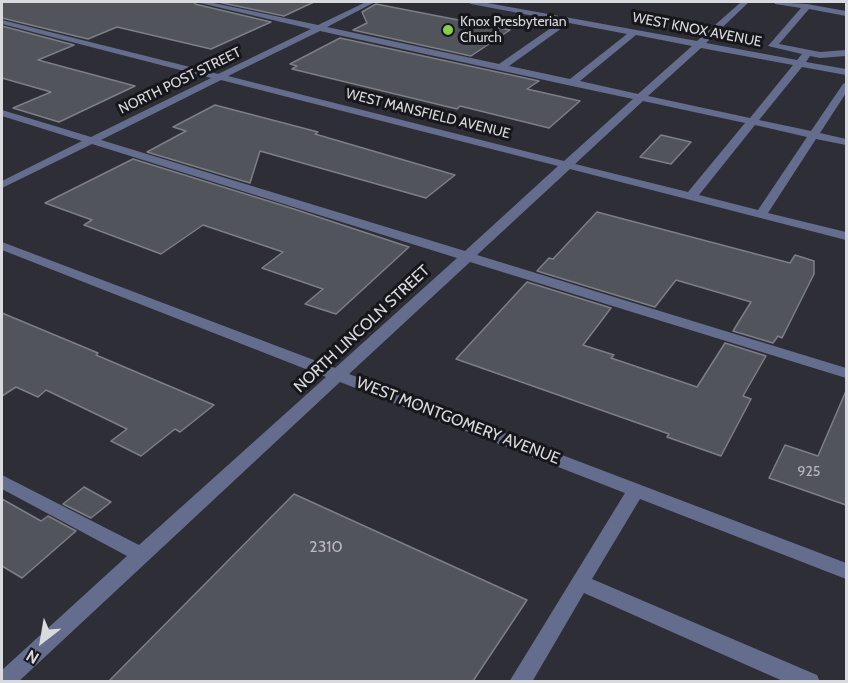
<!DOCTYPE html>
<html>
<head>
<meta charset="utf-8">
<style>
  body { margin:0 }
  #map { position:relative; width:848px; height:683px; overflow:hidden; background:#2e2f36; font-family:Cabin,sans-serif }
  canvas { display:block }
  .frame { position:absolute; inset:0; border:3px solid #d8dade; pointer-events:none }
  .north { position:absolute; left:12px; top:611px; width:60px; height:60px; -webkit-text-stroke:4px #17171b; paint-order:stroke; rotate:211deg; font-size:16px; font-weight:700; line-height:24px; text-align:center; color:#d8dade }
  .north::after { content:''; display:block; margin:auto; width:21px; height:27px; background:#d8dade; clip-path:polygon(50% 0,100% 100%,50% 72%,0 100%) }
</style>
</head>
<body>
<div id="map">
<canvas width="848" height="683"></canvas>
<div class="frame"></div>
<div class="north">N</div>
</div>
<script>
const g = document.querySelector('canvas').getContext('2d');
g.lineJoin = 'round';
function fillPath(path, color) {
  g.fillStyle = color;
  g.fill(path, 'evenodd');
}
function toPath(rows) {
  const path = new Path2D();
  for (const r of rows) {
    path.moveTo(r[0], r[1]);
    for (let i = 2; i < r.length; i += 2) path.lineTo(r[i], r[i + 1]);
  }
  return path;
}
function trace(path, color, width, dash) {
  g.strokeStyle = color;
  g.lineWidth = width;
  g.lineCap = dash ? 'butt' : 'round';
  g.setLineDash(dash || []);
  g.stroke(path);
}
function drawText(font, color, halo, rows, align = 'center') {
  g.font = font + ' Cabin,sans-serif';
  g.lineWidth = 6;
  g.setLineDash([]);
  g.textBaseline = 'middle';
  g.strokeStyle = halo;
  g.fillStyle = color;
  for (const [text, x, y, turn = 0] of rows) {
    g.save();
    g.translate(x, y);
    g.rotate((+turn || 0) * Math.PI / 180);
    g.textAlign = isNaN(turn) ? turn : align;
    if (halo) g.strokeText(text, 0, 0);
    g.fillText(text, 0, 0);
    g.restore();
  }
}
const building = toPath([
  [2,2,194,2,195,4,271,22,211,49,117,27,88,39,2,18,2,2],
  [218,2,314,2,284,16,218,2],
  [376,4,510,30,471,56,353,30,367,23,362,12,376,4],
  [2,26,74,45,38,60,135,86,59,122,13,108,51,92,2,78,2,26],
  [340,38,539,81,527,89,580,101,549,128,460,106,457,109,292,69,297,66,290,64,340,38],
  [215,105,318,132,315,134,455,175,426,198,260,151,250,183,147,152,186,131,173,127,215,105],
  [661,135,691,142,671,164,640,157,661,135],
  [133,159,294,209,409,247,336,314,305,304,323,289,262,268,283,252,203,225,161,254,84,225,92,220,45,203,133,159],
  [597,212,790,263,795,255,814,261,814,274,782,338,778,336,773,343,733,331,751,302,676,280,655,307,537,271,549,258,553,259,597,212],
  [527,282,611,308,583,345,614,355,611,358,697,387,725,343,766,356,743,396,751,399,721,456,667,437,669,434,456,359,527,282],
  [2,313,98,353,96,355,214,405,180,432,175,429,141,456,111,441,127,429,46,390,38,397,16,387,2,396,2,313],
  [846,391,846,505,769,478,785,445,818,456,846,391],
  [84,487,111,502,91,518,63,504,84,487],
  [294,494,527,600,473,681,109,681,294,494],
  [2,499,41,521,48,516,76,531,22,578,2,566,2,499]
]);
fillPath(building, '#52545b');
trace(building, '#7d7f87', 1.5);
fillPath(toPath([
  [196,2,209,2,318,25,366,2,375,2,327,27,499,64,561,21,471,4,467,2,482,2,697,41,741,2,749,2,706,43,797,60,802,54,768,46,801,8,775,4,774,2,807,4,846,11,846,16,809,9,779,44,820,52,846,50,846,56,820,58,810,56,806,62,846,69,846,75,802,67,759,120,811,131,843,84,846,83,846,93,820,133,846,139,846,145,816,139,768,213,846,232,846,240,570,169,477,255,846,368,846,378,470,262,349,374,846,563,846,579,640,499,592,579,817,675,820,682,785,682,584,593,532,682,509,682,625,493,340,382,18,682,2,682,2,670,127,556,2,489,2,475,139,545,326,377,2,250,2,242,335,368,457,258,92,144,2,188,2,181,82,141,2,116,2,110,91,137,211,78,2,24,2,20,218,74,311,29,196,2],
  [569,23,627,34,570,79,509,66,569,23],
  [320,31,572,86,633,99,564,161,228,76,320,31],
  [636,35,692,46,638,94,580,81,636,35],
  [701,48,793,65,750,118,648,96,701,48],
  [221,80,558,166,465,251,101,140,221,80],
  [643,101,745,123,688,192,575,164,643,101],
  [755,125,807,137,758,210,699,195,755,125]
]), '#656d8e');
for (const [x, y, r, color] of [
  [448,30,6,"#86cf4b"]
]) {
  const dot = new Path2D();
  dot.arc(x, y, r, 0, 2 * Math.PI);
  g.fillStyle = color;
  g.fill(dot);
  trace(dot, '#17171b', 2);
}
drawText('14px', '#d8dade', '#17171b', [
  ["Knox Presbyterian",460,22],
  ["Church",460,38]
], 'left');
drawText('14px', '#d8dade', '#17171b', [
  ["WEST KNOX AVENUE",697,30,11],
  ["NORTH POST STREET",180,81,-26],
  ["WEST MANSFIELD AVENUE",428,114,14]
]);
drawText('14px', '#b6b8bd', null, [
  ["925",809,472]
]);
drawText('16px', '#d8dade', '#17171b', [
  ["NORTH LINCOLN STREET",362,329,-43],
  ["WEST MONTGOMERY AVENUE",458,421,21]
]);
drawText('16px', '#b6b8bd', null, [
  ["2310",326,547]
]);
</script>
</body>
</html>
